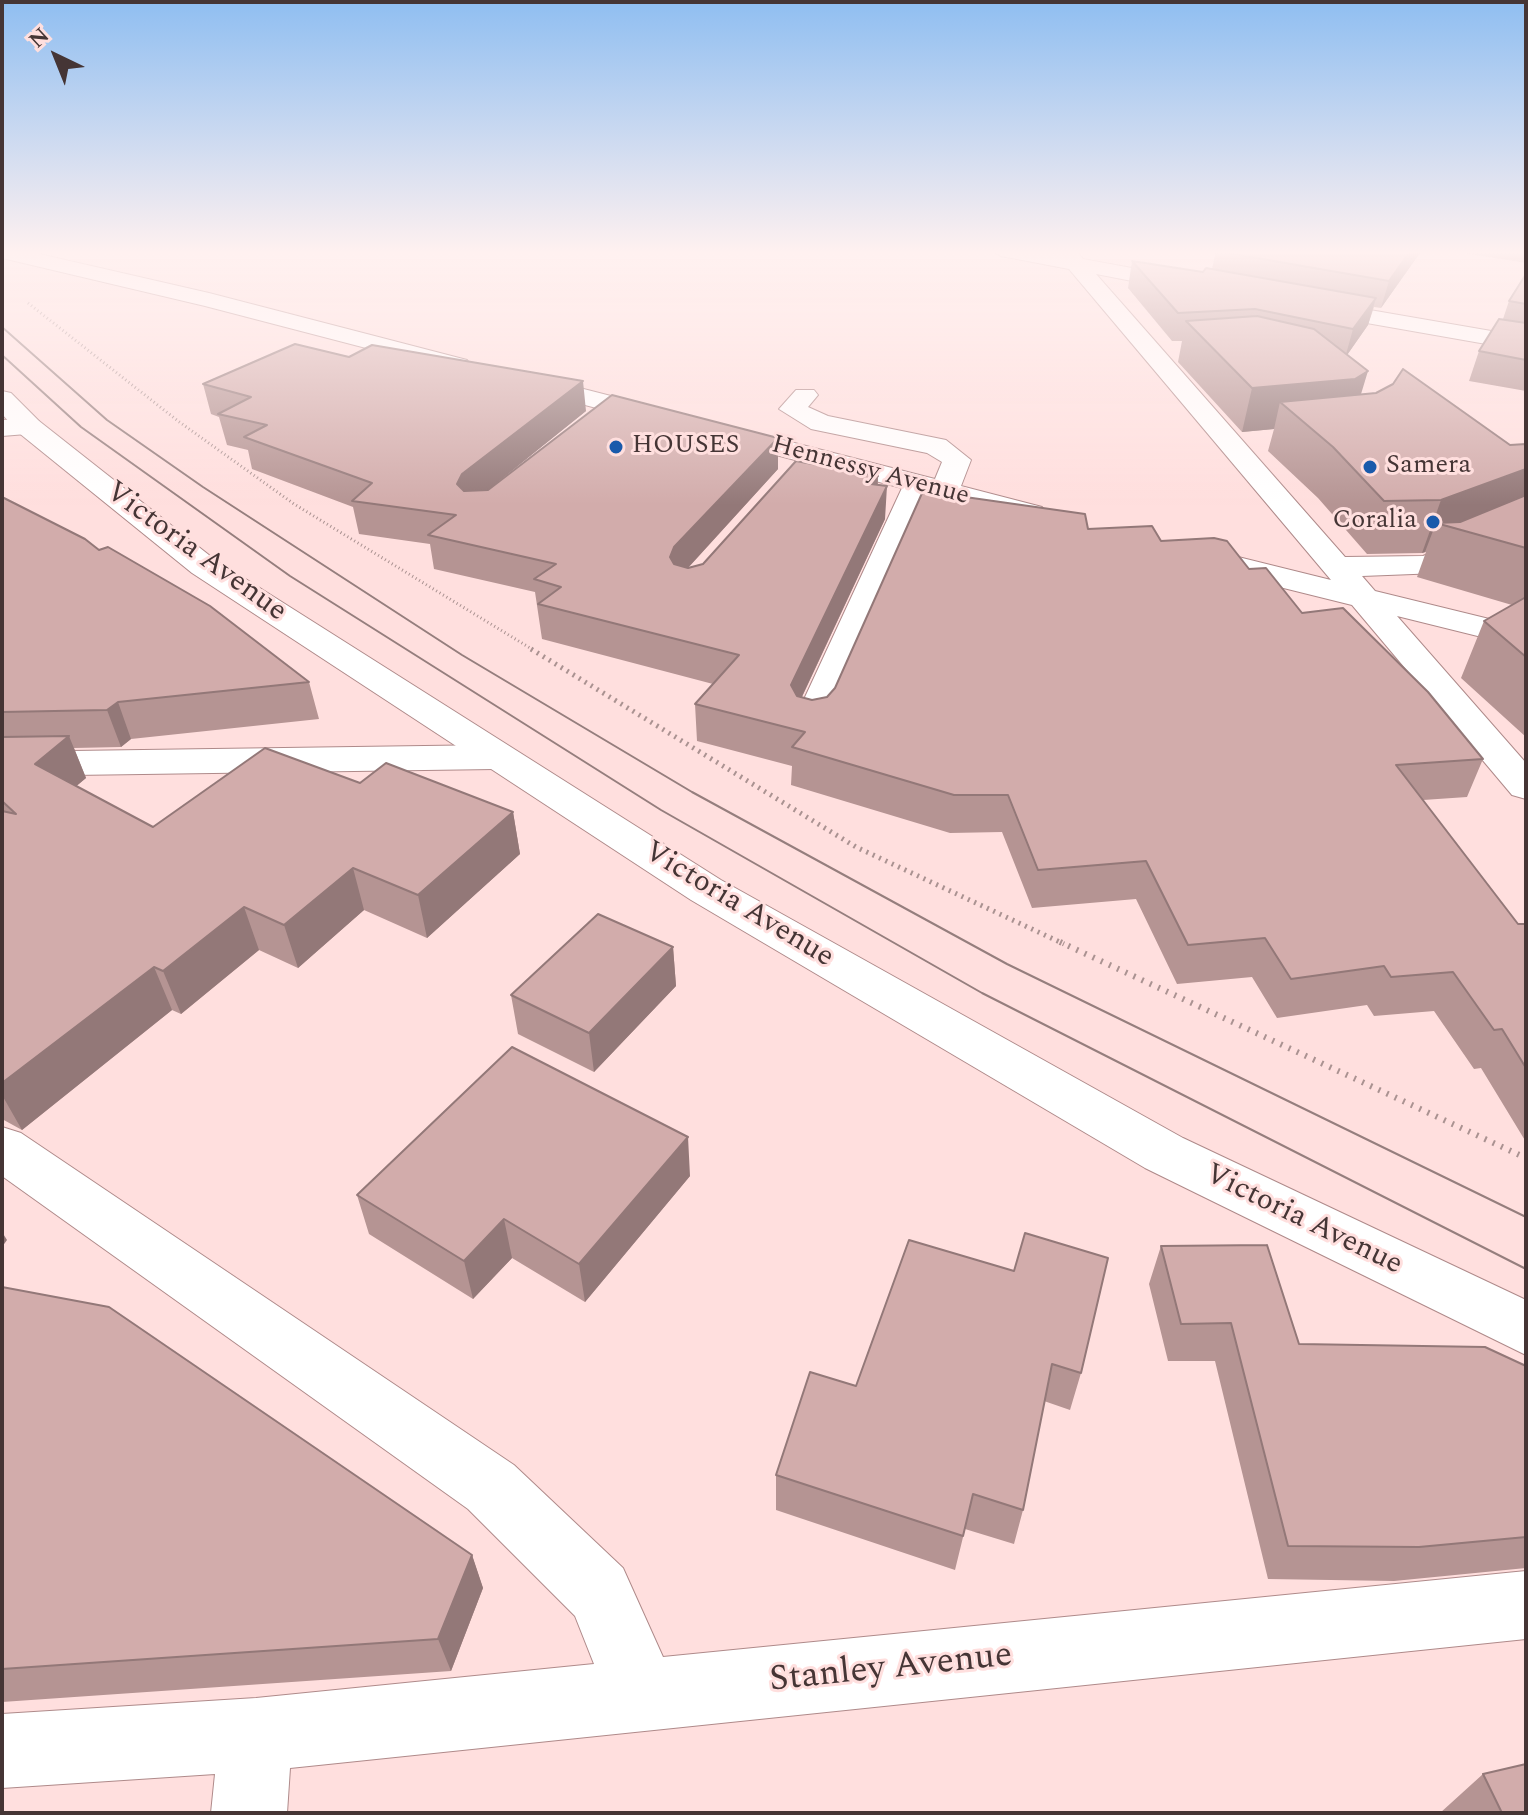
<!DOCTYPE html>
<html>
<head>
<meta charset="utf-8">
<style>
  body { margin:0 }
  #map { position:relative; width:1528px; height:1815px; overflow:hidden; background:#ffdfde; font-family:Spectral,serif }
  canvas { display:block }
  .frame { position:absolute; inset:0; border:4px solid #453535; pointer-events:none }
  .north { position:absolute; left:16px; top:16px; width:80px; height:80px; -webkit-text-stroke:6px #ffdfde; paint-order:stroke; rotate:317deg; font-size:22px; font-weight:700; line-height:32px; text-align:center; color:#453535 }
  .north::after { content:''; display:block; margin:auto; width:28px; height:36px; background:#453535; clip-path:polygon(50% 0,100% 100%,50% 72%,0 100%) }
</style>
</head>
<body>
<div id="map">
<canvas width="1528" height="1815"></canvas>
<div class="frame"></div>
<div class="north">N</div>
</div>
<script>
const g = document.querySelector('canvas').getContext('2d');
g.lineJoin = 'round';
function toPath(rows) {
  const path = new Path2D();
  for (const r of rows) {
    path.moveTo(r[0], r[1]);
    for (let i = 2; i < r.length; i += 2) path.lineTo(r[i], r[i + 1]);
  }
  return path;
}
function trace(path, color, width, dash) {
  g.strokeStyle = color;
  g.lineWidth = width;
  g.lineCap = dash ? 'butt' : 'round';
  g.setLineDash(dash || []);
  g.stroke(path);
}
function fillPath(path, color) {
  g.fillStyle = color;
  g.fill(path, 'evenodd');
}
function drawText(font, color, halo, rows, align = 'center') {
  g.font = font + ' Spectral,serif';
  g.lineWidth = 6;
  g.setLineDash([]);
  g.textBaseline = 'middle';
  g.strokeStyle = halo;
  g.fillStyle = color;
  for (const [text, x, y, turn = 0] of rows) {
    g.save();
    g.translate(x, y);
    g.rotate((+turn || 0) * Math.PI / 180);
    g.textAlign = isNaN(turn) ? turn : align;
    if (halo) g.strokeText(text, 0, 0);
    g.fillText(text, 0, 0);
    g.restore();
  }
}
const minor = toPath([
  [2,250,22,250,209,293,467,360,470,365,458,372,205,306,2,258,2,250],
  [991,250,1056,254,1054,250,1076,250,1083,259,1197,280,1200,285,1189,292,1096,274,1345,557,1423,556,1526,515,1526,535,1439,573,1362,576,1375,591,1526,628,1526,648,1397,616,1526,763,1526,799,1512,795,1352,605,1203,568,1198,561,1203,554,1214,551,1331,580,1069,269,1001,256,991,250],
  [1312,300,1526,337,1526,351,1304,312,1301,307,1312,300],
  [529,375,935,479,942,462,927,453,811,429,779,409,796,390,814,390,818,395,808,407,828,416,946,440,971,460,961,486,1042,507,1046,513,1042,519,1031,522,929,495,831,723,825,731,812,734,799,731,793,723,902,488,520,388,516,383,520,378,529,375],
  [29,419,39,421,42,427,39,433,2,436,2,420,29,419],
  [495,745,509,749,514,757,509,765,495,769,2,776,2,752,495,745],
  [2,1127,21,1133,514,1465,623,1568,663,1657,1526,1571,1526,1639,290,1768,287,1813,211,1813,215,1774,2,1788,2,1714,256,1698,594,1664,575,1616,468,1509,2,1176,2,1127]
]);
const major = toPath([
  [2,391,11,393,39,421,214,559,721,880,1183,1138,1526,1300,1526,1355,1145,1168,691,900,192,573,19,433,2,414,2,391]
]);
trace(minor, '#af8a8a', 2);
trace(major, '#af8a8a', 2);
trace(toPath([
  [28,303,178,421,294,504,535,651]
]), '#aa9291', 3, [1, 3]);
trace(toPath([
  [531,649,856,847,1064,944]
]), '#aa9291', 5, [2, 5]);
trace(toPath([
  [1060,942,1526,1158]
]), '#aa9291', 6, [2, 7]);
fillPath(minor, '#fff');
fillPath(major, '#fff');
trace(toPath([
  [2,327,107,420,203,487,462,655,692,792,1007,964,1526,1217],
  [2,355,81,427,290,576,661,810,982,993,1526,1269]
]), '#957e7d', 2);
fillPath(toPath([
  [1216,250,1422,250,1381,308,1374,307,1368,325,1347,355,1361,394,1510,445,1526,444,1526,737,1461,678,1484,621,1512,605,1417,577,1426,552,1422,553,1367,554,1318,498,1268,451,1274,429,1242,432,1178,362,1182,341,1172,341,1128,288,1132,261,1203,272,1212,269],
  [1445,250,1526,250,1526,263],
  [1526,274,1526,391,1469,381,1479,351,1503,319,1509,301],
  [349,357,586,411,487,490,778,469,688,568,703,564,878,476,878,485,885,519,802,697,812,700,827,697,1088,529,1161,541,1249,569,1302,613,1483,759,1467,797,1423,800,1518,924,1526,924,1526,1142,1481,1068,1474,1069,1434,1011,1374,1016,1367,1005,1277,1018,1252,977,1177,984,1136,899,1032,908,1002,832,950,833,791,785,792,766,697,741,695,704,713,684,542,639,535,592,434,569,430,544,359,534,353,507,252,469,248,450,227,445,219,417,211,414,203,384],
  [2,497,99,550,309,682,319,719,131,739,121,747,74,748,86,778,76,786,153,827,360,783,513,812,520,854,427,938,364,910,298,968,259,950,181,1014,172,1010,22,1130,2,1119],
  [673,947,676,986,594,1072,518,1034,511,995],
  [690,1176,585,1302,512,1258,473,1299,369,1234,357,1195],
  [909,1240,1081,1373,1070,1410,1044,1401,1023,1510,1014,1544,965,1529,955,1570,776,1510,776,1475,856,1386],
  [1161,1246,1299,1344,1526,1366,1526,1569,1526,1568,1394,1581,1268,1579,1215,1361,1168,1361,1149,1284],
  [2,1287,472,1555,483,1588,451,1671,2,1702],
  [1483,1774,1526,1813,1440,1813]
]), '#b59493');
fillPath(toPath([
  [1411,250,1422,250,1381,308,1389,281],
  [1376,298,1368,325,1345,358,1353,329],
  [1368,371,1355,414,1280,402,1274,429,1242,432,1252,388],
  [583,381,586,411,467,507,457,484,462,474],
  [778,438,778,469,675,582,670,557,674,547],
  [1526,469,1526,513,1473,533,1436,523,1425,552,1422,553,1441,500],
  [878,476,876,508,887,486,885,519,790,722,791,685,871,484],
  [118,702,131,739,121,747,107,710],
  [69,736,86,778,53,806,35,764],
  [513,812,520,854,427,938,418,895],
  [353,868,364,910,298,968,284,925],
  [244,907,259,950,181,1014,163,971],
  [673,947,676,986,594,1072,589,1033],
  [154,967,172,1010,22,1130,2,1095,2,1083],
  [688,1137,690,1176,585,1302,579,1264],
  [504,1219,512,1258,473,1299,464,1261],
  [2,1232,7,1240,2,1247],
  [472,1555,483,1588,451,1671,438,1639]
]), '#937878');
const building = toPath([
  [1216,250,1411,250,1389,281,1216,251,1216,250],
  [1132,261,1203,272,1206,268,1376,298,1353,329,1255,309,1178,313,1132,261],
  [1526,274,1526,304,1509,301,1526,274],
  [1257,316,1314,329,1368,371,1355,379,1252,388,1186,321,1257,316],
  [1499,319,1526,323,1526,360,1479,351,1499,319],
  [295,344,349,357,372,345,583,381,462,474,457,484,464,491,488,490,612,395,778,438,674,547,670,557,674,564,688,568,703,564,796,461,878,476,871,484,887,486,791,685,797,696,812,700,827,697,835,688,923,491,1085,514,1088,529,1152,526,1161,541,1214,538,1227,541,1249,569,1266,568,1302,613,1343,608,1428,692,1483,759,1396,765,1518,924,1526,924,1526,1068,1502,1029,1494,1030,1453,972,1391,977,1384,966,1291,979,1265,938,1188,945,1146,861,1038,870,1008,795,954,795,792,747,805,732,695,704,739,655,538,604,561,587,534,579,556,564,428,535,456,515,352,501,372,483,244,437,267,425,218,414,251,397,203,384,295,344],
  [1403,369,1510,445,1526,444,1526,469,1441,500,1384,501,1333,447,1280,402,1376,393,1393,384,1403,369],
  [1526,495,1526,548,1436,523,1460,522,1526,495],
  [2,497,85,539,99,550,108,547,210,606,309,682,118,702,107,710,2,712,2,497],
  [1526,597,1526,657,1484,621,1526,597],
  [69,736,35,764,153,827,265,748,360,783,386,763,513,812,418,895,353,868,284,925,244,907,163,971,154,967,2,1083,2,811,16,814,2,801,2,737,69,736],
  [598,914,673,947,589,1033,511,995,598,914],
  [512,1047,688,1137,579,1264,504,1219,464,1261,357,1195,512,1047],
  [1025,1233,1108,1258,1081,1373,1052,1364,1023,1510,973,1494,963,1536,776,1475,810,1372,856,1386,909,1240,1014,1271,1025,1233],
  [1267,1245,1299,1344,1485,1347,1526,1366,1526,1537,1419,1547,1288,1546,1231,1323,1181,1324,1161,1246,1267,1245],
  [2,1287,109,1307,472,1555,438,1639,2,1669,2,1287],
  [1526,1764,1526,1813,1502,1813,1483,1774,1526,1764]
]);
fillPath(building, '#d2acab');
trace(building, '#937878', 2);
const sky = g.createLinearGradient(0, 0, 0, 505);
sky.addColorStop(0, '#8fbef1');
sky.addColorStop(0.5, '#fff1f0');
sky.addColorStop(1, '#fff1f000');
g.fillStyle = sky;
g.fillRect(0, 0, 1528, 505);
for (const [x, y, r, color] of [
  [616,447,8,"#1a5aab"],
  [1370,467,8,"#1a5aab"],
  [1433,522,8,"#1a5aab"]
]) {
  const dot = new Path2D();
  dot.arc(x, y, r, 0, 2 * Math.PI);
  g.fillStyle = color;
  g.fill(dot);
  trace(dot, '#ffdfde', 3);
}
drawText('26px', '#453535', '#ffdfde', [
  ["HOUSES",632,447],
  ["Samera",1386,467],
  ["Coralia",1417,522,"right"]
], 'left');
drawText('26px', '#453535', '#ffdfde', [
  ["Hennessy Avenue",870,472,15]
]);
drawText('30px', '#453535', '#ffdfde', [
  ["Victoria Avenue",195,553,36],
  ["Victoria Avenue",738,906,31],
  ["Victoria Avenue",1303,1221,26]
]);
drawText('36px', '#453535', '#ffdfde', [
  ["Stanley Avenue",891,1670,-6]
]);
</script>
</body>
</html>
